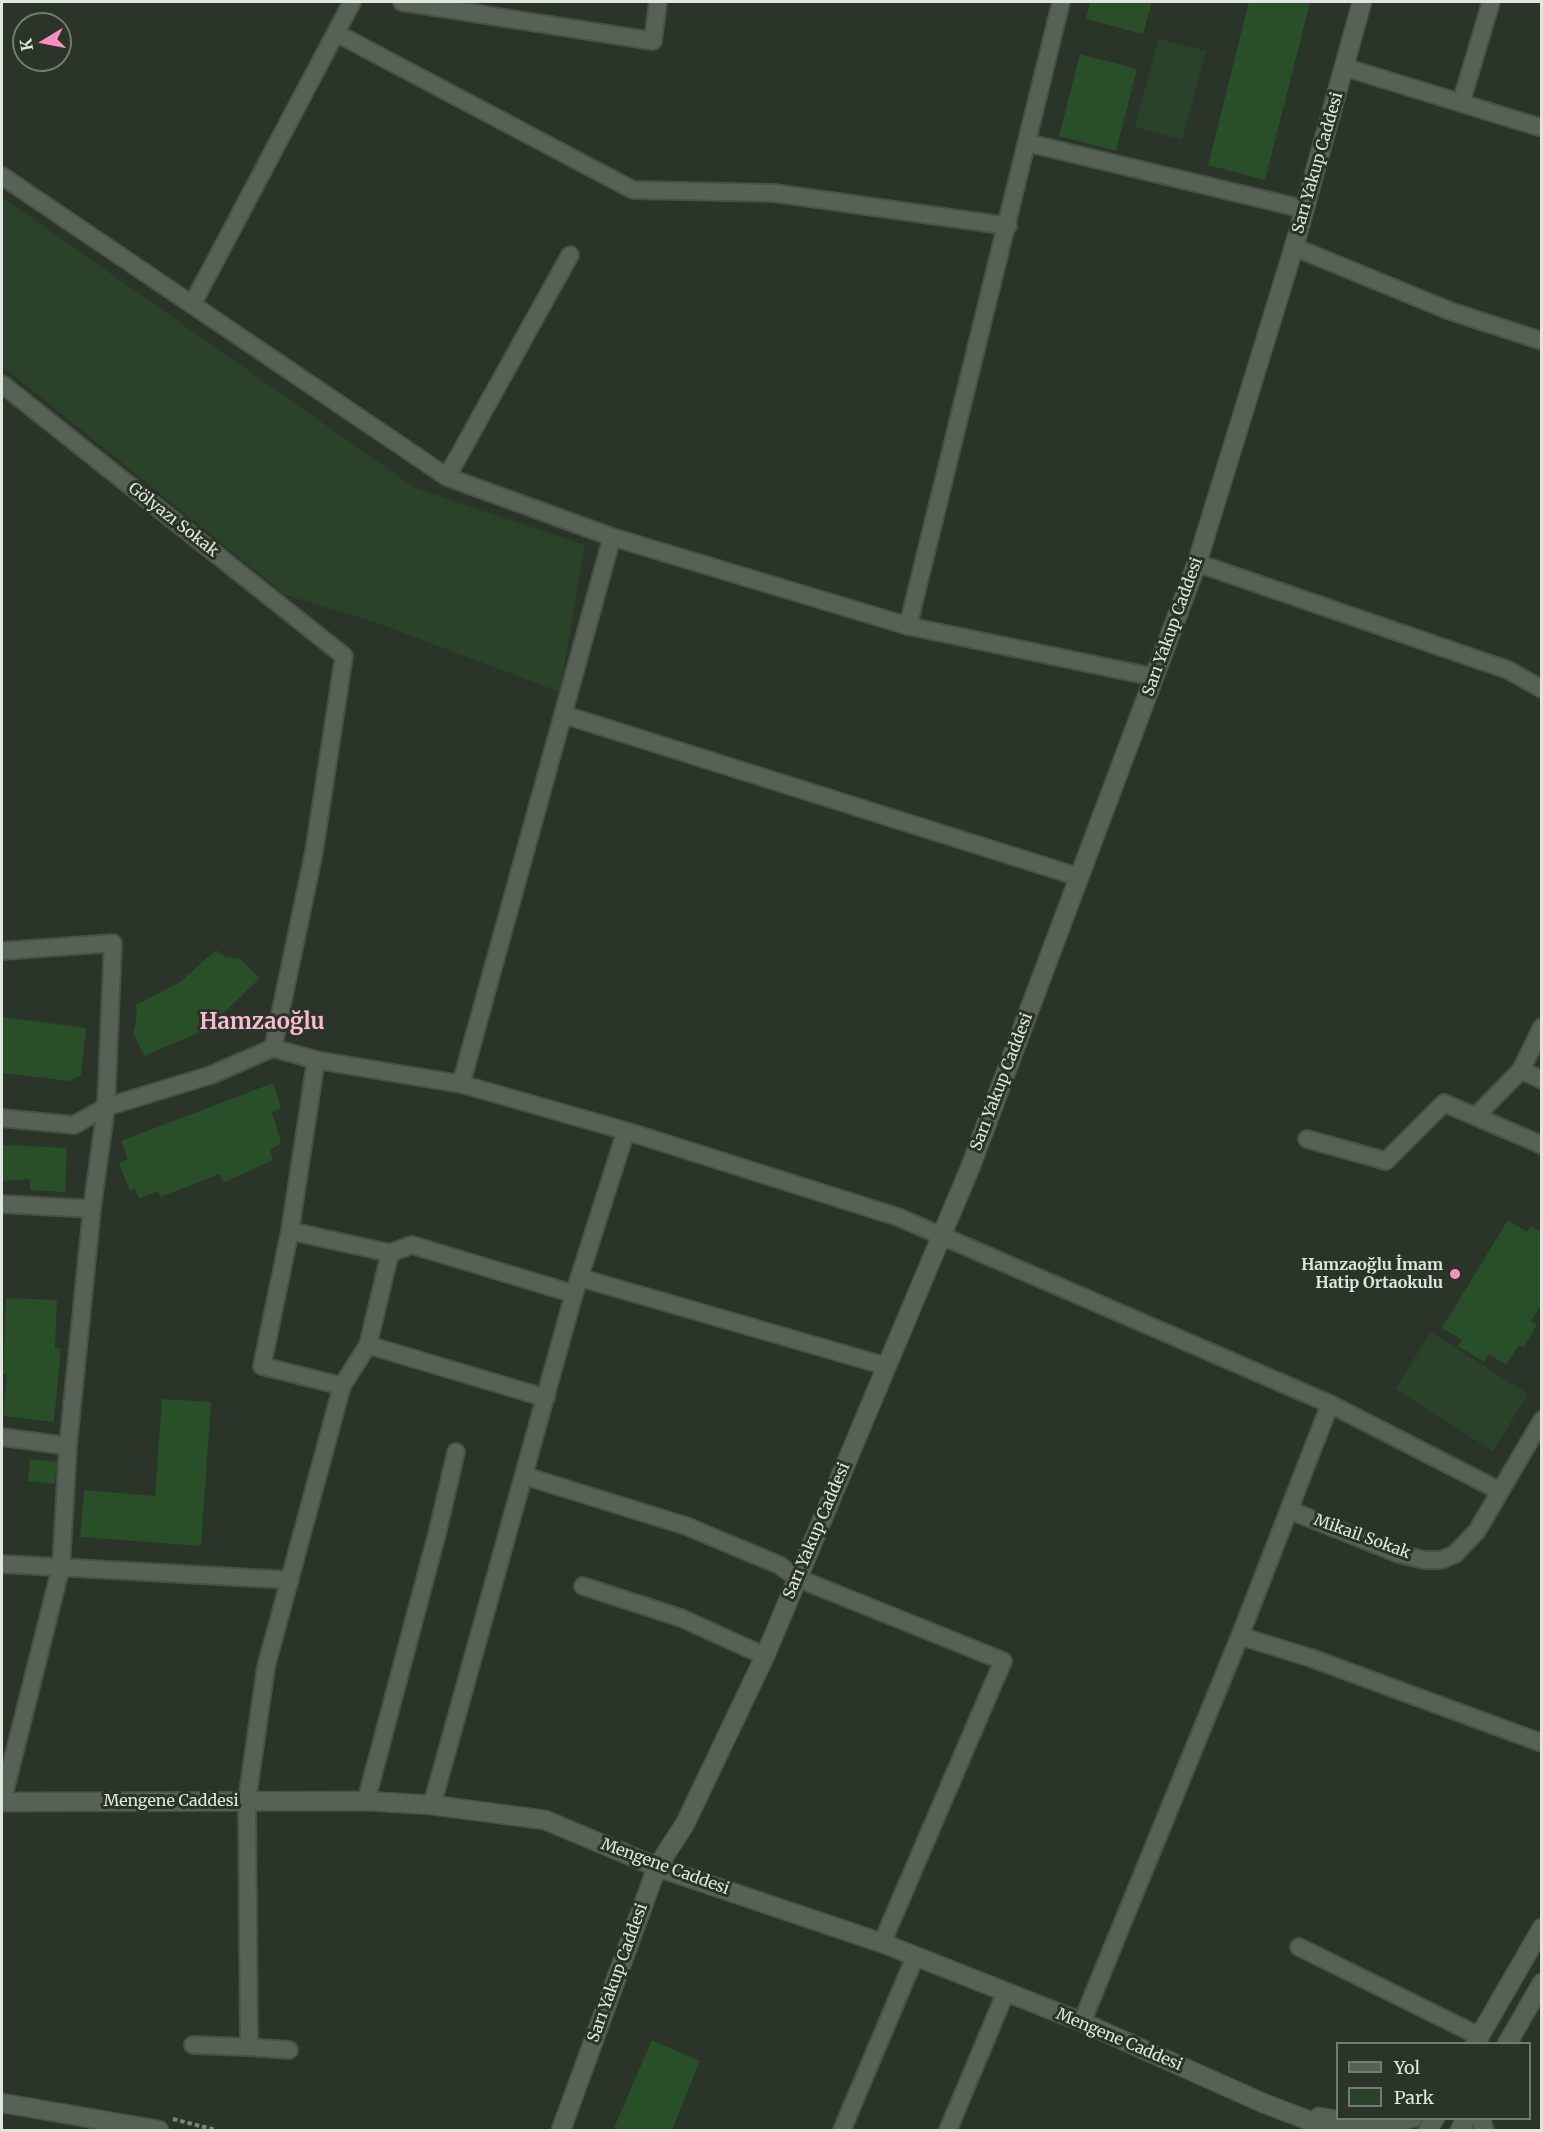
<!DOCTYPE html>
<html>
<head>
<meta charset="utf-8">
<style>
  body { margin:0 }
  #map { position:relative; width:1543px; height:2132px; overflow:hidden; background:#2a3429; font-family:Merriweather,serif }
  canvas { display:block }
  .frame { position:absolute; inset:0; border:3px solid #e0e6df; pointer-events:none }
  .legend { position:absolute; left:1336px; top:2042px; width:195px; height:78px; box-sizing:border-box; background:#2a3429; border:2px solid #737b72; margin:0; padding:8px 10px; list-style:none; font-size:18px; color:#e0e6df }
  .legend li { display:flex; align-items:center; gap:12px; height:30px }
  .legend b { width:30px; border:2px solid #737b72 }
  .north { position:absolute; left:12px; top:12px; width:60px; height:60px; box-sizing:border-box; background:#2a3429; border:2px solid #737b72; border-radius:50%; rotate:260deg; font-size:16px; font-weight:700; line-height:24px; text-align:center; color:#e0e6df }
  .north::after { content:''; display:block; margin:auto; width:21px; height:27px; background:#fd8ebf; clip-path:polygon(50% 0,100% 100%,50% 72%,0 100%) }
</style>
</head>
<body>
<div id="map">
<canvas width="1543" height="2132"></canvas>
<div class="frame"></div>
<ul class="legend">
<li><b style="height:8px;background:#576257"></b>Yol</li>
<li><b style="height:16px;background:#2b422a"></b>Park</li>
</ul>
<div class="north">K</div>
</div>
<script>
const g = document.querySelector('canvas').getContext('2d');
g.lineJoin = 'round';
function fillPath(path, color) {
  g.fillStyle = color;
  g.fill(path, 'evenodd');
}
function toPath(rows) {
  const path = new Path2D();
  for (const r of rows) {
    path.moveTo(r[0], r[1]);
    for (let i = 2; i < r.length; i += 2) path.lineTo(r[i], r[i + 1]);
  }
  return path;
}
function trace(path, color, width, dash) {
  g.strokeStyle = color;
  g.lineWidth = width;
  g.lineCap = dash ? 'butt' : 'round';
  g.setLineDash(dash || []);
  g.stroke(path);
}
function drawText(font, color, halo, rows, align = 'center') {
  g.font = font + ' Merriweather,serif';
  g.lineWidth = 6;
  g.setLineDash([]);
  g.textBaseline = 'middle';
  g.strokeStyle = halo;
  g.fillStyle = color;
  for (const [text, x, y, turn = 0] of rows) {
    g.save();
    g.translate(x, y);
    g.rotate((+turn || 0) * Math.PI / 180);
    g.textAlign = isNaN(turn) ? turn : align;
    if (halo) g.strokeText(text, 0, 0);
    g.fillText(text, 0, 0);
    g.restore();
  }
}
fillPath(toPath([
  [1158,39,1206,51,1182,140,1135,127],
  [2,197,415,488,585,545,560,692,377,623,286,595,2,366],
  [1431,1332,1528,1394,1493,1451,1395,1389]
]), '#2b422a');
fillPath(toPath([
  [1090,2,1152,2,1143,34,1086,19],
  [1249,2,1310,2,1265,180,1208,165],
  [1080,54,1137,69,1116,151,1059,136],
  [216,950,225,957,240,959,260,978,207,1029,144,1056,133,1033,137,1016,136,1005,180,982],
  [2,1017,86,1028,81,1075,70,1081,2,1073],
  [273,1083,281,1108,272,1112,281,1143,270,1150,273,1160,223,1183,220,1174,160,1197,158,1191,139,1199,135,1189,130,1191,119,1163,128,1159,121,1141],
  [2,1145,67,1148,65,1192,30,1190,30,1179,2,1181],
  [1508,1220,1527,1232,1531,1226,1542,1233,1542,1304,1531,1321,1537,1325,1523,1348,1519,1345,1506,1365,1489,1354,1484,1362,1458,1346,1462,1340,1442,1328],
  [6,1298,57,1300,55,1348,61,1349,54,1422,3,1416,7,1374,3,1374],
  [162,1399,211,1402,201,1546,80,1537,84,1490,155,1496],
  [30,1459,57,1462,55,1484,28,1481],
  [652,2040,700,2061,672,2130,613,2130]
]), '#284f27');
const minor = toPath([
  [402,2,653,41,658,2],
  [336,33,633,190,774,193,1008,226],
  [1344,67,1542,128],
  [1461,103,1491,2],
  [1028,143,1304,209],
  [2,176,447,477,612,537,908,626,1154,677],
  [1294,247,1450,311,1542,341],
  [193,303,352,2],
  [2,384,344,656,314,852,273,1048,211,1075,106,1107,74,1125,2,1118],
  [447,477,570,255],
  [1197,563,1508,670,1542,689],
  [908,626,1061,2],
  [565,715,1079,877],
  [2,951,113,943,106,1107,92,1209,68,1446,61,1567,2,1802],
  [273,1048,316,1060,461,1084,626,1131,898,1217,1330,1404,1500,1491],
  [316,1060,290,1231,262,1366,342,1386],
  [1521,1070,1542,1080],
  [461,1084,612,537],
  [1476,1116,1521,1070,1542,1027],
  [1307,1139,1386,1161,1444,1103,1542,1145],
  [2,1204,92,1209],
  [290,1231,390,1253,412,1245,574,1294],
  [390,1253,368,1345,546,1398],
  [581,1278,886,1366],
  [2,1437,68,1446],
  [525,1476,686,1526,779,1565,797,1578,1003,1661,882,1943],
  [1289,1510,1399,1554,1424,1560,1441,1560,1455,1554,1477,1531,1542,1420],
  [2,1564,290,1580],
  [583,1586,681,1618,765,1656],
  [1240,1636,1311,1658,1542,1743],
  [366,1801,438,1530,456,1452],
  [432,1805,574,1294,626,1131],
  [1299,1947,1479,2036],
  [1082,2022,1240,1636,1330,1404],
  [193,2045,249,2047],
  [289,2050,249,2047,247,1800,266,1667,342,1386,368,1345],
  [842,2130,915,1957],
  [948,2130,1005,1994]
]);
const tertiary = toPath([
  [2,1802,366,1801,432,1805,545,1820,657,1867,882,1943,1082,2022,1263,2103,1334,2130],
  [1475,2044,1542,1928],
  [1507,2044,1542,1983],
  [1319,2117,1369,2125,1413,2118],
  [1481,2118,1484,2130],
  [561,2130,657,1867,685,1824,765,1656,970,1168,1197,563,1294,247,1362,2],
  [1428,2130,1435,2118],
  [1460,2130,1466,2118]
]);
const secondary = toPath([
  [2,2103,159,2130]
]);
trace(minor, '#485047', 20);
trace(tertiary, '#485047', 21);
trace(secondary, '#485047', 21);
trace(toPath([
  [173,2119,216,2130]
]), '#7c847b', 4, [4.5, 3]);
trace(minor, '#576257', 16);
trace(tertiary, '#576257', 18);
trace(secondary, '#576257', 18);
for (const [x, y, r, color] of [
  [1455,1274,6,"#fd8ebf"]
]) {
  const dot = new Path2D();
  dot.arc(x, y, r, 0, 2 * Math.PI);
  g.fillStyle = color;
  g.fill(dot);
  trace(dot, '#2a3429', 2);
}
drawText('16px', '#e0e6df', '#2a3429', [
  ["Sarı Yakup Caddesi",1318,163,-74],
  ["Gölyazı Sokak",173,520,38],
  ["Sarı Yakup Caddesi",1173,627,-70],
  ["Sarı Yakup Caddesi",1002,1082,-69],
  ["Sarı Yakup Caddesi",817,1531,-67],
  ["Mikail Sokak",1362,1537,20],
  ["Mengene Caddesi",171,1801],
  ["Mengene Caddesi",665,1867,20],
  ["Sarı Yakup Caddesi",618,1973,-70],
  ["Mengene Caddesi",1119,2040,23]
]);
drawText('bold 16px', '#e0e6df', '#2a3429', [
  ["Hamzaoğlu İmam",1443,1265],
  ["Hatip Ortaokulu",1443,1283]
], 'right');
drawText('bold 22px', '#fabad4', '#2a3429', [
  ["Hamzaoğlu",262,1023]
]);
</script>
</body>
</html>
